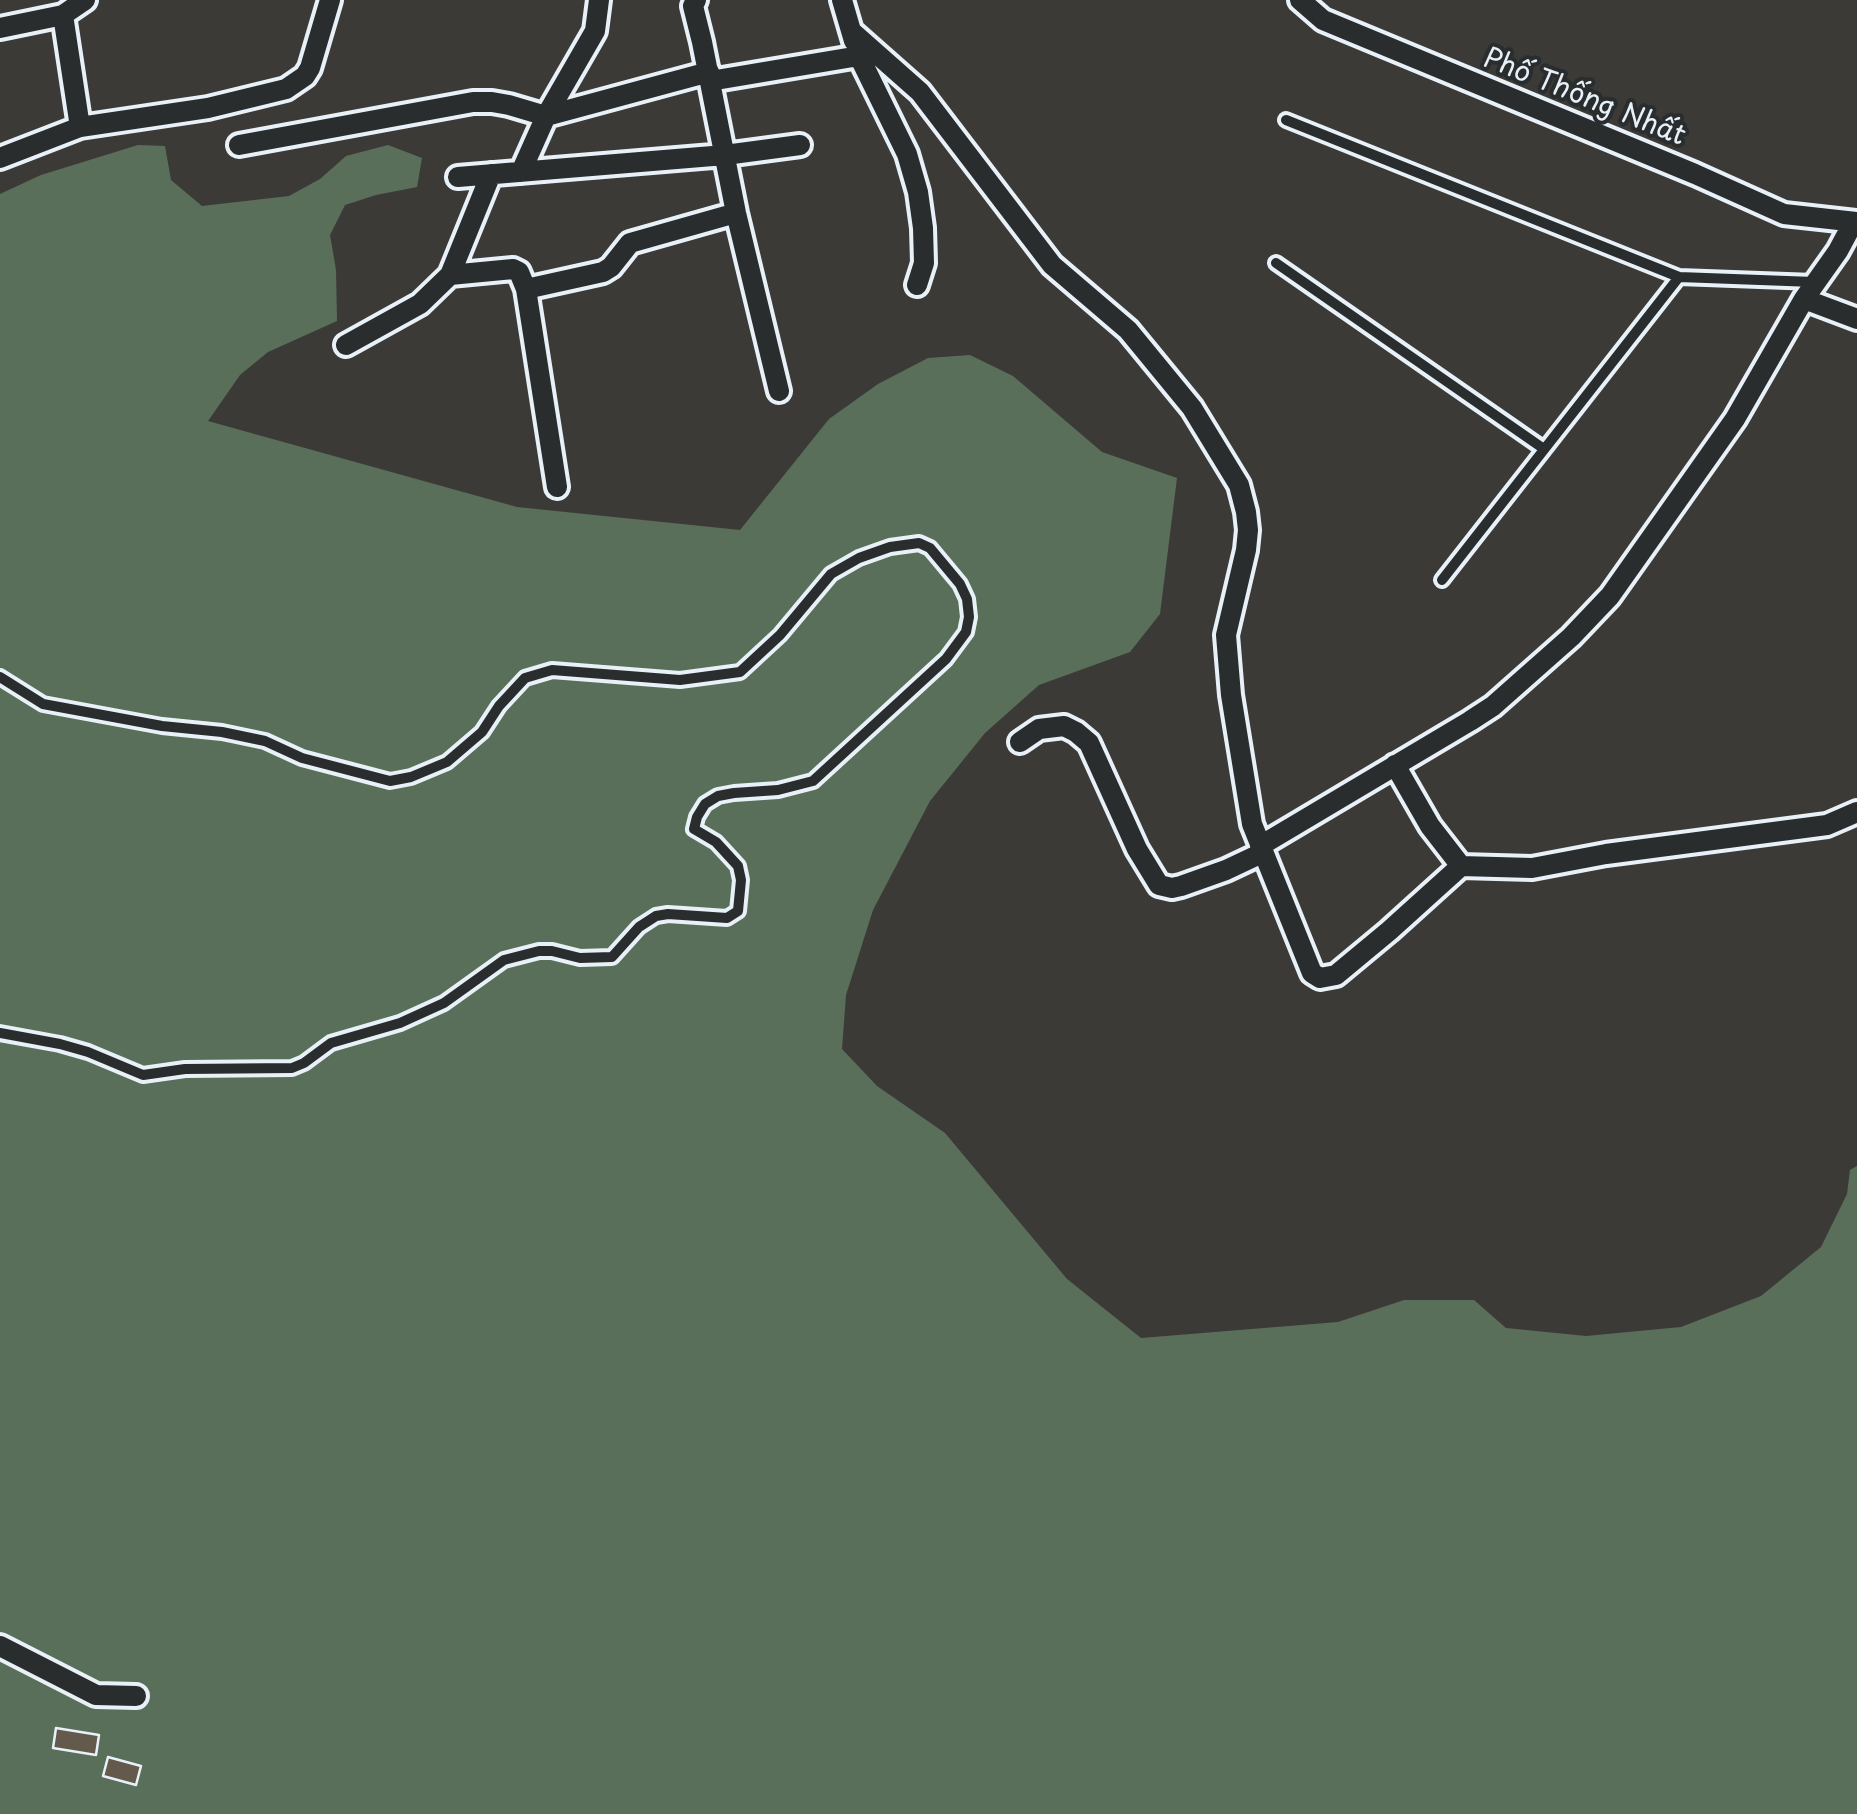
<!DOCTYPE html>
<html>
<head>
<meta charset="utf-8">
<style>
  body { margin:0 }
  canvas { display:block; background:#3b3a37 }
</style>
</head>
<body>
<canvas width="1857" height="1814"></canvas>
<script>
const g = document.querySelector('canvas').getContext('2d');
g.lineJoin = 'round';
function fillPath(path, color) {
  g.fillStyle = color;
  g.fill(path, 'evenodd');
}
function toPath(rows) {
  const path = new Path2D();
  for (const r of rows) {
    path.moveTo(r[0], r[1]);
    for (let i = 2; i < r.length; i += 2) path.lineTo(r[i], r[i + 1]);
  }
  return path;
}
function trace(path, color, width, dash) {
  g.strokeStyle = color;
  g.lineWidth = width;
  g.lineCap = dash ? 'butt' : 'round';
  g.setLineDash(dash || []);
  g.stroke(path);
}
function drawText(font, color, halo, rows, align = 'center') {
  g.font = font + ' "Playpen Sans",sans-serif';
  g.lineWidth = 8;
  g.setLineDash([]);
  g.textBaseline = 'middle';
  g.strokeStyle = halo;
  g.fillStyle = color;
  for (const [text, x, y, turn = 0] of rows) {
    g.save();
    g.translate(x, y);
    g.rotate((+turn || 0) * Math.PI / 180);
    g.textAlign = isNaN(turn) ? turn : align;
    if (halo) g.strokeText(text, 0, 0);
    g.fillText(text, 0, 0);
    g.restore();
  }
}
fillPath(toPath([
  [138,145,165,146,171,180,202,206,289,196,320,179,346,156,388,145,422,158,417,187,376,195,345,205,330,235,336,270,337,321,268,352,240,375,208,421,517,507,740,530,829,419,878,384,928,358,970,355,1013,376,1102,452,1177,478,1160,614,1130,652,1039,685,985,733,930,801,873,910,846,995,842,1049,877,1086,945,1133,1067,1279,1141,1338,1338,1322,1404,1300,1474,1300,1506,1328,1586,1336,1681,1327,1761,1296,1821,1247,1847,1194,1850,1170,1857,1166,1857,1814,0,1814,0,194,41,175]
]), '#596f5a');
const building = toPath([
  [56,1728,99,1735,96,1755,53,1748,56,1728],
  [108,1757,141,1766,136,1785,103,1776,108,1757]
]);
fillPath(building, '#645a4c');
trace(building, '#e8f1f8', 2.5);
const lane = toPath([
  [1286,120,1679,277,1814,282],
  [1276,263,1544,449],
  [1442,580,1679,277],
  [0,677,43,704,162,726,222,732,265,741,302,758,390,781,411,777,447,762,482,732,499,706,525,678,552,670,680,680,740,672,780,635,831,574,859,558,890,547,919,543,930,548,960,584,967,599,969,617,966,632,946,659,813,781,778,790,734,793,718,796,705,804,697,817,694,829,716,842,738,866,741,880,738,911,727,918,668,914,656,916,639,927,612,957,580,958,552,951,539,951,504,960,444,1003,400,1023,331,1043,304,1063,292,1068,185,1069,143,1075,88,1052,60,1044,0,1033]
]);
const street = toPath([
  [696,0,693,6,702,42,736,213,779,391],
  [842,0,854,41],
  [1300,0,1323,20,1695,174,1784,214,1857,222],
  [63,15,80,127],
  [0,28,63,15,85,0],
  [851,31,920,92,1052,265,1128,330,1192,408,1239,485,1246,512,1248,530,1246,550,1226,635,1231,695,1252,824,1312,973,1320,978,1336,975,1389,931,1461,866,1532,868,1606,854,1827,825,1857,812],
  [710,81,859,56,907,154,918,192,923,228,924,263,917,285],
  [239,145,473,102,492,102,509,105,546,116,709,72],
  [0,158,80,127,208,108,286,89,305,76,310,68,330,0],
  [521,172,546,116,595,31,599,0],
  [491,174,450,275,513,269,519,272,526,289,603,272,611,267,630,243,736,213],
  [458,177,725,155,800,145],
  [526,289,557,487],
  [1804,299,1857,319],
  [346,345,420,304,450,275],
  [1020,742,1039,729,1064,726,1076,732,1089,743,1137,849,1159,885,1172,888,1181,886,1226,870,1262,853],
  [1395,765,1430,826,1461,866],
  [1260,846,1470,721,1493,706,1571,637,1610,596,1735,419,1804,299,1838,251,1853,223],
  [0,1646,96,1695,136,1696]
]);
trace(lane, '#e8f1f8', 18);
trace(street, '#e8f1f8', 28);
trace(lane, '#2a2d2e', 10);
trace(street, '#2a2d2e', 20);
drawText('28px', '#e8f1f8', '#2a2d2e', [
  ["Phố Thống Nhất",1584,98,22]
]);
</script>
</body>
</html>
